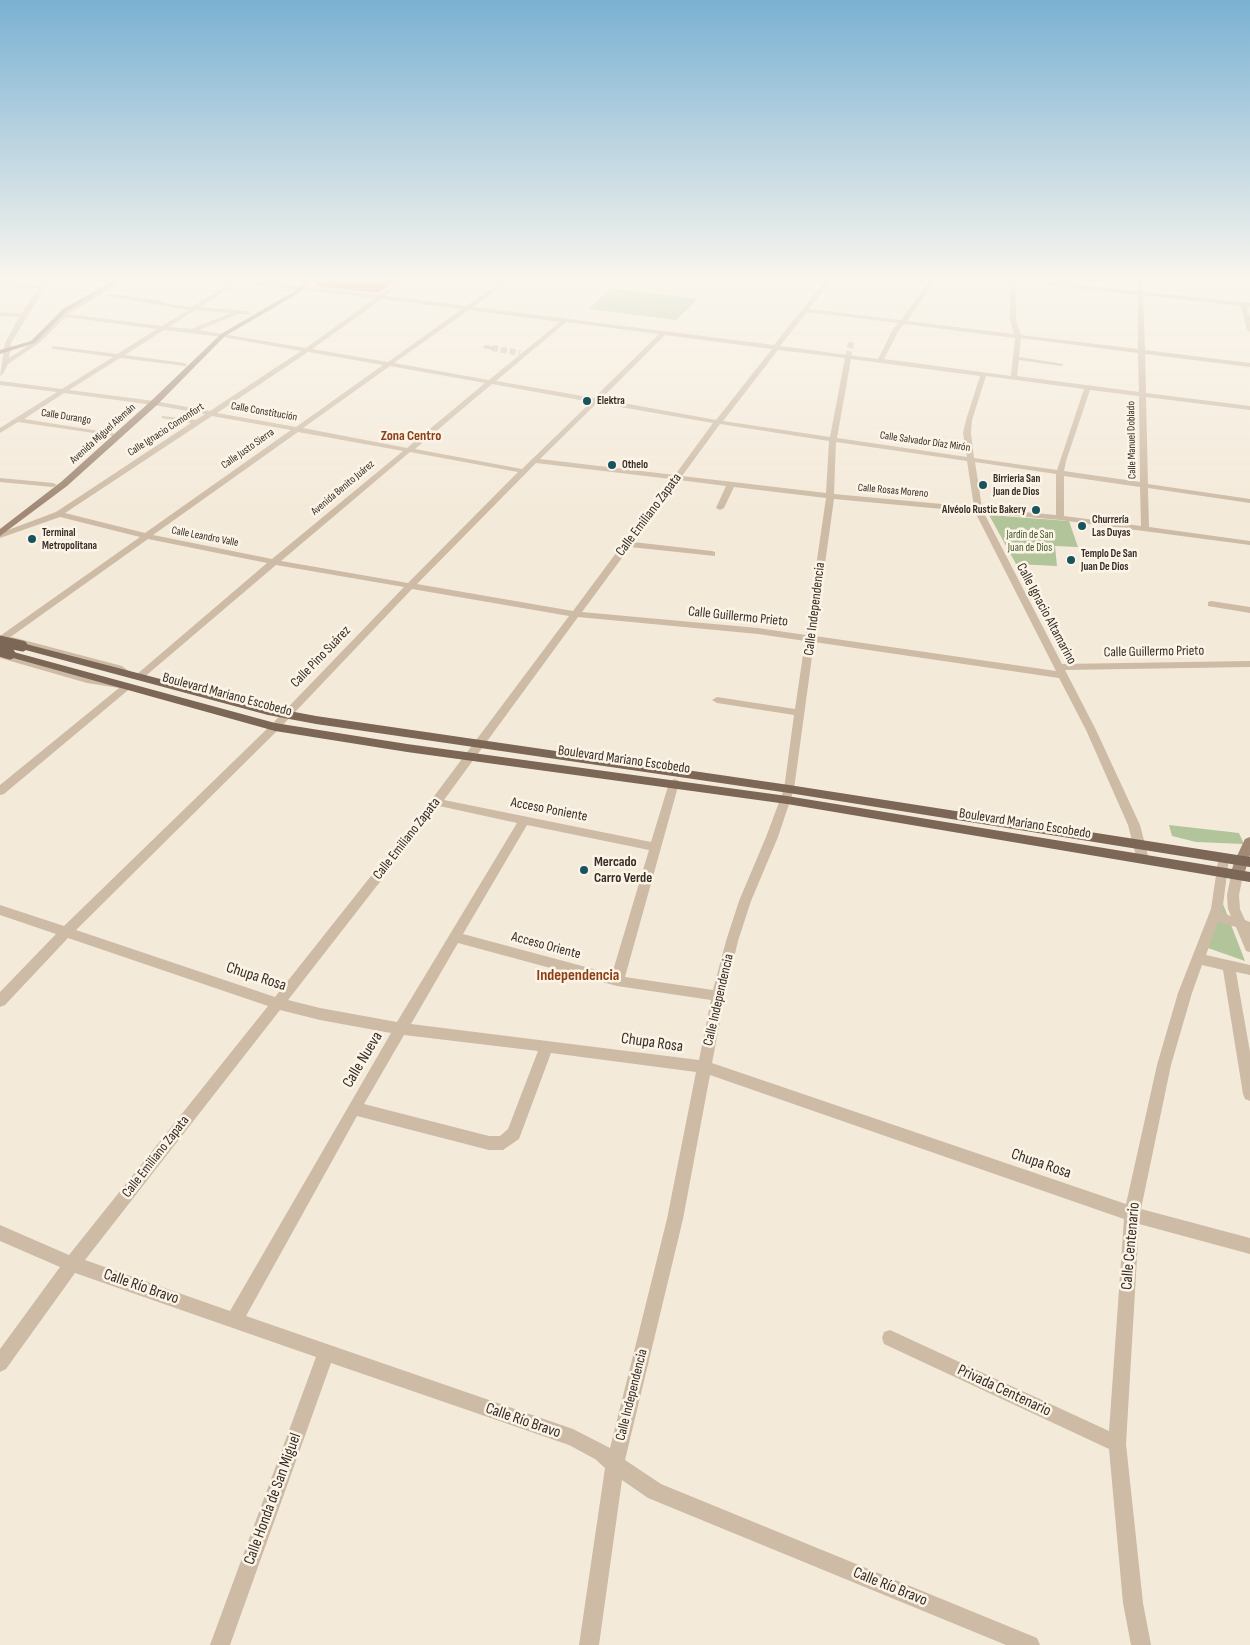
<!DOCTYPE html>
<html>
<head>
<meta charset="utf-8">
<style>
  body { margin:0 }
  canvas { display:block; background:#f4eada }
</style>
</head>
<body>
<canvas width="1250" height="1645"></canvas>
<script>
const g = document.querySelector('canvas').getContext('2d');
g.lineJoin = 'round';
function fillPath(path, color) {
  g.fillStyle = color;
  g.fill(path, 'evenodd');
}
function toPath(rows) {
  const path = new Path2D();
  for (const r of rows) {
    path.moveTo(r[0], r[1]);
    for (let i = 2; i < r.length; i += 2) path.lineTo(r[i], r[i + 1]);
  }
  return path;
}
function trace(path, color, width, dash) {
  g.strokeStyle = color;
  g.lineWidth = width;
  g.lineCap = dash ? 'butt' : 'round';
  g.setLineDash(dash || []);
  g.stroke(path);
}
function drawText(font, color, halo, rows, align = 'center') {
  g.font = font + ' "Sofia Sans Condensed",sans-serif';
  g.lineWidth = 5;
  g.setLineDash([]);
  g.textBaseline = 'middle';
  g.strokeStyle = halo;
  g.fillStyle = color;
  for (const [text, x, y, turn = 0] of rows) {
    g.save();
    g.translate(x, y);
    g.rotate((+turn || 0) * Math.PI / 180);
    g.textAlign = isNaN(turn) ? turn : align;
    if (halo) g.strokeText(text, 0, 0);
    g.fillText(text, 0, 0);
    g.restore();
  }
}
fillPath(toPath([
  [611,288,698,299,676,320,589,309],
  [989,515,1069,521,1078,547,1055,546,1057,566,1016,564],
  [1169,825,1239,833,1244,844,1196,842,1172,836],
  [1223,904,1245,961,1208,948]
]), '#b2c499');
fillPath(toPath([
  [325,278,400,278,378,293,313,286]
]), '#d16d3b');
trace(toPath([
  [492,348,520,353],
  [848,357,852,339]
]), '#cec4b6', 6, [6, 3]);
fillPath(toPath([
  [45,278,51,278,11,343,9,358,35,341,65,311,123,278,130,278,68,314,162,326,188,310,106,296,109,294,157,300,174,305,192,307,232,282,210,278,227,278,379,295,403,278,410,278,385,296,466,306,506,278,513,278,473,307,774,345,827,278,833,278,809,309,901,320,931,278,937,278,907,321,1014,334,1010,320,1010,281,995,278,1016,278,1138,291,1137,278,1143,278,1143,292,1250,303,1250,307,1247,306,1250,318,1250,332,1247,330,1241,306,1143,295,1145,350,1250,363,1250,367,1145,354,1146,393,1250,406,1250,410,1146,397,1148,484,1250,499,1250,503,1148,488,1149,527,1250,541,1250,545,1060,520,984,513,1062,664,1250,661,1250,667,1065,670,1096,730,1140,825,1149,860,1147,863,1139,863,1137,860,1128,825,1086,730,1059,678,814,642,794,789,778,837,751,901,738,941,725,996,712,1063,1126,1204,1157,1065,1178,993,1211,909,1219,855,1223,854,1227,855,1229,858,1222,913,1231,916,1228,909,1227,895,1231,875,1233,872,1237,870,1241,872,1243,875,1239,895,1240,909,1245,920,1250,922,1250,952,1246,951,1236,927,1218,922,1206,955,1250,965,1250,975,1236,972,1250,1052,1250,1101,1245,1099,1243,1094,1223,970,1202,965,1192,993,1171,1065,1141,1209,1250,1238,1250,1254,1139,1224,1126,1444,1143,1603,1151,1645,1131,1645,1123,1603,1109,1449,884,1344,882,1338,884,1332,890,1330,1109,1431,1124,1219,710,1075,683,1219,625,1460,661,1484,1037,1638,1040,1645,1006,1645,648,1498,622,1480,599,1645,579,1645,605,1468,595,1459,569,1445,331,1363,230,1645,210,1645,316,1357,75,1273,6,1369,0,1372,0,1349,60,1267,0,1241,0,1225,69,1255,268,1006,68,938,5,1005,0,1007,0,992,56,934,0,915,0,905,64,926,271,725,404,587,276,565,142,679,139,680,134,677,136,675,267,563,148,539,9,638,12,637,122,666,130,672,132,674,130,676,124,676,116,670,9,642,9,638,0,643,0,636,140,537,60,517,0,538,0,533,56,512,191,423,162,418,162,416,196,420,205,414,154,405,64,393,24,419,112,433,116,435,114,436,18,422,0,433,0,428,57,392,0,385,0,381,62,389,113,357,54,349,52,348,52,346,117,354,157,329,66,317,39,343,8,364,3,374,0,376,5,343,19,317,0,316,0,312,21,314,38,288,0,287,0,283,40,285,45,278],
  [1016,282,1138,295,1138,349,1021,335,1016,320,1016,282],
  [238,283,375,298,306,348,199,330,238,314,250,314,248,311,199,307,238,283],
  [382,299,462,309,388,362,312,349,382,299],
  [195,310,231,313,191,329,169,327,195,310],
  [469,310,560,322,489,380,394,363,469,310],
  [807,312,898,323,893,329,878,359,780,346,807,312],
  [566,322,659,334,594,398,496,381,566,322],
  [904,324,1015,338,1011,376,884,359,899,330,904,324],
  [164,330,223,337,301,351,210,411,154,401,69,390,120,358,186,366,187,365,184,363,125,355,164,330],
  [665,335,772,349,716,420,601,399,665,335],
  [1021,338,1138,353,1139,392,1017,376,1019,360,1061,366,1064,364,1019,357,1021,338],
  [778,350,845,358,830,437,723,421,778,350],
  [308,352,383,365,296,427,217,413,308,352],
  [851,359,980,376,966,420,963,433,967,457,837,438,851,359],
  [390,366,485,383,407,448,303,428,390,366],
  [986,376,1084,389,1057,470,974,458,971,433,972,420,986,376],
  [492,384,591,402,522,469,415,449,492,384],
  [1090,390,1139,396,1140,482,1064,471,1066,461,1090,390],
  [597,403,713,423,675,475,540,459,597,403],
  [212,416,291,430,145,533,65,513,212,416],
  [720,424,829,441,826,493,682,476,720,424],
  [298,432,403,451,272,559,153,535,298,432],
  [836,442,967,461,974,507,834,494,836,442],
  [410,452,518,472,408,583,281,561,410,452],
  [975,462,1056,474,1056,515,982,508,975,462],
  [536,463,671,479,573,611,417,584,536,463],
  [1064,476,1140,487,1141,526,1064,516,1064,476],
  [679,480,726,486,716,508,720,510,724,508,734,487,826,498,806,635,758,628,582,612,630,547,715,556,715,552,712,551,633,542,679,480],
  [834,499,975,512,1056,671,815,636,834,499],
  [412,589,569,616,432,799,275,997,76,930,279,729,412,589],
  [578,617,758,634,805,641,795,709,717,697,712,700,717,703,794,715,784,789,766,837,739,901,726,941,713,990,625,977,679,783,678,780,674,779,669,783,651,842,444,800,578,617],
  [439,806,517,823,397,1022,320,1008,288,1000,439,806],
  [527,825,649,850,612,974,463,934,527,825],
  [458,943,617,986,711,1000,699,1060,411,1024,458,943],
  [280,1010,320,1020,391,1033,230,1311,85,1260,280,1010],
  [404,1035,538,1051,508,1129,500,1136,489,1136,364,1104,404,1035],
  [551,1053,696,1072,667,1219,610,1448,573,1429,246,1316,357,1116,489,1150,503,1150,519,1139,551,1053],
  [486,345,494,347,495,348,492,350,484,348,483,347,486,345],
  [0,478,53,483,57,485,53,487,0,482,0,478],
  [1211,601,1250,607,1250,613,1208,606,1208,602,1211,601],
  [0,652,88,677,119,682,124,685,128,683,133,686,4,794,0,795,0,785,119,688,87,683,0,658,0,652]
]), '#cdbba5');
fillPath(toPath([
  [118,278,125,278,67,311,35,343,0,354,0,350,31,341,63,309,118,278],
  [309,278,316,278,297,294,225,336,157,405,67,486,0,536,0,529,61,482,151,401,221,334,293,292,309,278],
  [1250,837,1250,855,1244,875,1242,879,1232,879,1230,875,1235,860,1245,839,1250,837]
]), '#a18976');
fillPath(toPath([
  [22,643,268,707,316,716,789,785,1250,857,1250,867,789,793,316,724,268,715,18,648,17,646,18,644,22,643],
  [10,651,275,723,407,744,787,796,1250,872,1250,882,787,804,407,752,275,731,6,656,5,654,10,651]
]), '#7c6656');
trace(toPath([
  [0,641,22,646],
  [0,651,10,654]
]), '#7c6656', 11);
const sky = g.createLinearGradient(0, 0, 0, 508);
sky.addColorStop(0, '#7ab1d3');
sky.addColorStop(0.55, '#faf6ee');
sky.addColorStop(1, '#faf6ee00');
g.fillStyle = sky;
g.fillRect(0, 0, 1250, 508);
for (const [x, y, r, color] of [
  [587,401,5,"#18535e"],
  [612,465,5,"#18535e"],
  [983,485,5,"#18535e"],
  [1036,510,5,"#18535e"],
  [1082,526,5,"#18535e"],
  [32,539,5,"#18535e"],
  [1071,560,5,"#18535e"],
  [584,870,5,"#18535e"]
]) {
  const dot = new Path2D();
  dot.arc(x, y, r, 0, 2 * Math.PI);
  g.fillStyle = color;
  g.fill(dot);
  trace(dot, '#fbf4e7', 2);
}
drawText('bold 11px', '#382e27', '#fbf4e7', [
  ["Elektra",597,401],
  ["Othelo",622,465],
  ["Birrieria San",993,479],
  ["Juan de Dios",993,492],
  ["Alvéolo Rustic Bakery",1026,510,"right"],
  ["Churrería",1092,520],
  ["Las Duyas",1092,533],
  ["Terminal",42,533],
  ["Metropolitana",42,546],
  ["Templo De San",1081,554],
  ["Juan De Dios",1081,567]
], 'left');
drawText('11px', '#382e27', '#fbf4e7', [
  ["Calle Constitución",264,412,10],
  ["Calle Durango",66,417,9],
  ["Calle Ignacio Comonfort",166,430,-33],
  ["Avenida Miguel Alemán",103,434,-42],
  ["Calle Manuel Doblado",1132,440,-91],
  ["Calle Salvador Díaz Mirón",925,442,8],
  ["Calle Justo Sierra",248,449,-35],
  ["Avenida Benito Juárez",343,488,-40],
  ["Calle Rosas Moreno",893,491,5],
  ["Calle Leandro Valle",205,537,11]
]);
drawText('11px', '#435928', '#fbf4e7', [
  ["Jardín de San",1030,535],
  ["Juan de Dios",1030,548]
]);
drawText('bold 14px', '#8f3f18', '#fbf4e7', [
  ["Zona Centro",411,436]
]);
drawText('14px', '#382e27', '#fbf4e7', [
  ["Calle Emiliano Zapata",649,515,-53],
  ["Calle Independencia",815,609,-83],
  ["Calle Ignacio Altamarino",1046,614,62],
  ["Calle Guillermo Prieto",738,617,6],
  ["Calle Guillermo Prieto",1154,652,-1],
  ["Calle Pino Suárez",321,657,-46],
  ["Boulevard Mariano Escobedo",227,695,15],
  ["Boulevard Mariano Escobedo",624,760,8],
  ["Acceso Poniente",549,810,11],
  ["Boulevard Mariano Escobedo",1025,824,9],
  ["Calle Emiliano Zapata",407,839,-52],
  ["Acceso Oriente",546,946,15],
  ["Calle Independencia",719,1000,-77],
  ["Calle Emiliano Zapata",156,1157,-52],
  ["Calle Independencia",632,1395,-76]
]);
drawText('bold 14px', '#382e27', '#fbf4e7', [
  ["Mercado",594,862],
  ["Carro Verde",594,878]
], 'left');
drawText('bold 16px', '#8f3f18', '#fbf4e7', [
  ["Independencia",578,976]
]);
drawText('16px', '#382e27', '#fbf4e7', [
  ["Chupa Rosa",256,977,18],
  ["Chupa Rosa",652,1043,8],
  ["Calle Nueva",363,1060,-59],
  ["Chupa Rosa",1041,1164,19],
  ["Calle Centenario",1131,1246,-85],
  ["Calle Río Bravo",141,1287,19],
  ["Privada Centenario",1004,1391,25],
  ["Calle Río Bravo",523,1421,19],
  ["Calle Honda de San Miguel",273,1499,-70],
  ["Calle Río Bravo",890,1587,22]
]);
</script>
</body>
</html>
